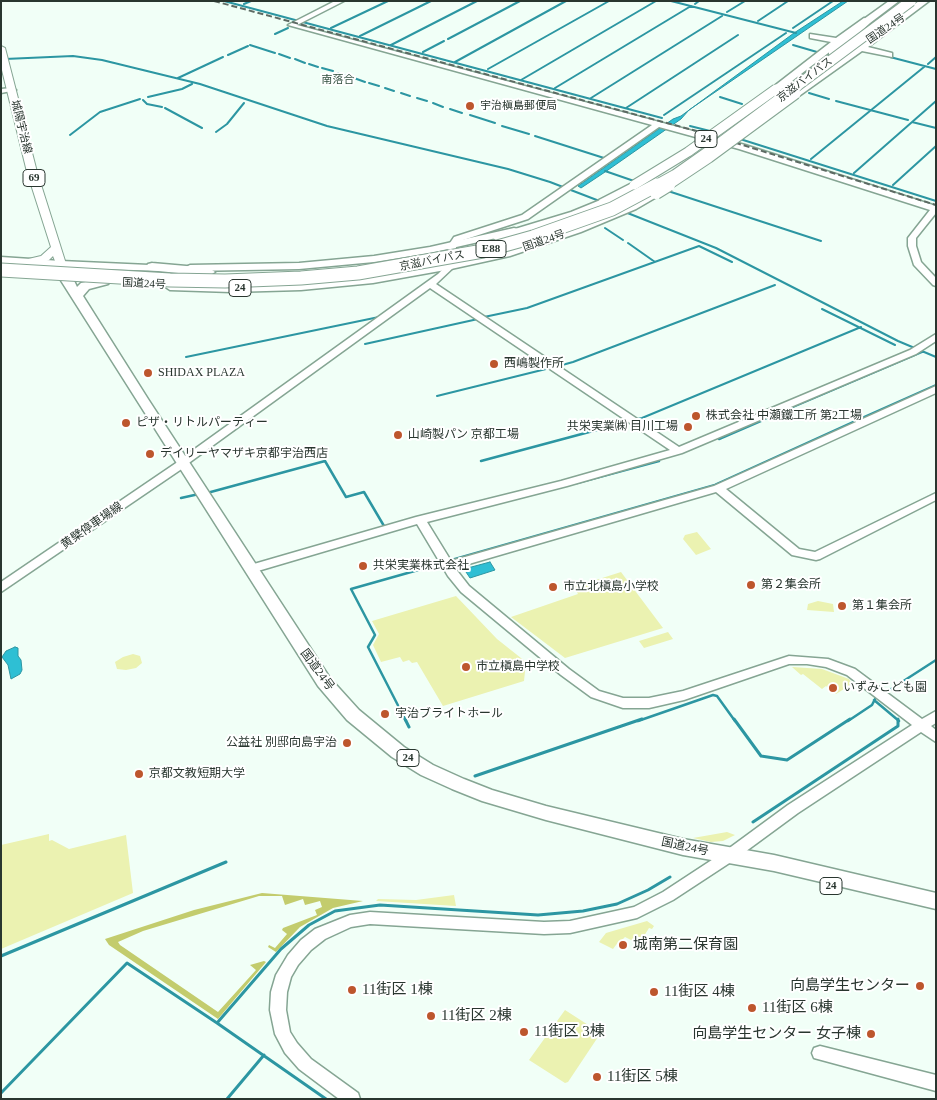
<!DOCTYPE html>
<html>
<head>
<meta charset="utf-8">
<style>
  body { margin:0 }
  #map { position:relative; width:937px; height:1100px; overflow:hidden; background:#f1fff7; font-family:"Times New Roman",serif }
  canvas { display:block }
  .frame { position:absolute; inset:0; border:2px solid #29362f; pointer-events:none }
</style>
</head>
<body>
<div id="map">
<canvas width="937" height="1100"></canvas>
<div class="frame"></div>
</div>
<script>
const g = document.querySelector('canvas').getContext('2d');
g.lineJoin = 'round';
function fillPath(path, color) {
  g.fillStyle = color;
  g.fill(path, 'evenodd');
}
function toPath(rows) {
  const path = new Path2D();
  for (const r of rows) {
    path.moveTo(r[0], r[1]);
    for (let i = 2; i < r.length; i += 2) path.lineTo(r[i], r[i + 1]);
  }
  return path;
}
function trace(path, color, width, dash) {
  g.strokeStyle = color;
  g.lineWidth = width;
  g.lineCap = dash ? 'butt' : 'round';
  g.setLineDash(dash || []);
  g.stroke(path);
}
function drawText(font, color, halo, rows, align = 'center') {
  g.font = font + ' "Times New Roman","Noto Sans JP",serif';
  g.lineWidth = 4;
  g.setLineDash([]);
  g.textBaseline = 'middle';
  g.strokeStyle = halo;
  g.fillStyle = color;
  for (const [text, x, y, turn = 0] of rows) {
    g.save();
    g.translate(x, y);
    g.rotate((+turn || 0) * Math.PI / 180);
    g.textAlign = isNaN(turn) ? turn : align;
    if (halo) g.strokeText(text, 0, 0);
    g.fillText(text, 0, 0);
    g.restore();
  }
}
fillPath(toPath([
  [697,532,711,549,696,555,683,539,685,535],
  [621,572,663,628,565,658,511,617,578,594,574,587],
  [456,596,497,639,526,662,524,681,443,706,417,662,412,663,409,660,403,662,400,657,381,662,373,645,379,634,372,621],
  [818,601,833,604,834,612,807,610,808,604],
  [668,632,673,639,644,648,639,641],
  [133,654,140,656,142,663,136,668,126,670,117,669,115,662,123,657],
  [792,667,822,669,849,679,852,684,836,694,826,686,822,689,803,674,801,675],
  [727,832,735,835,723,841,711,842,693,838],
  [49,834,49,841,52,840,69,849,126,835,133,893,1,949,1,845],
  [454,895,456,906,376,901,378,899,416,900],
  [647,921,654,926,652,929,649,928,639,944,625,937,621,941,619,941,613,949,599,942,606,933],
  [565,1010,596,1030,598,1037,568,1082,565,1083,529,1060]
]), '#ebf2b1');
fillPath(toPath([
  [262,893,363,901,333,908,300,927,276,952,268,947,269,945,275,948,287,934,282,930,283,928,317,915,315,910,322,907,320,901,305,905,303,899,285,905,282,896,259,896,143,931,118,942,120,945,218,1012,256,970,250,965,264,961,266,962,218,1019,109,945,105,939,194,910]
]), '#c3cc6d');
const water = toPath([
  [843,1,848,1,689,110,681,119,608,170,581,188,578,186,673,119,681,116,794,33,843,1],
  [490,562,495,570,470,578,464,569,490,562],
  [15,647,18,648,18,656,21,660,22,670,20,674,11,679,8,665,2,657,6,651,15,647]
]);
fillPath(water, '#2ebfd4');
trace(water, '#2c96a2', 1);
trace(toPath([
  [224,1,662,118],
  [671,1,796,33],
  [244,4,251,1],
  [695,4,699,1],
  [727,12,745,1],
  [758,21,788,1],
  [331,28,388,1],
  [793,28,833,1],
  [275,34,288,28],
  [360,36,431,1],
  [448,39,520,1],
  [250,45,275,53],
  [391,45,477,1],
  [793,45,817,52],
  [423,52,444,41],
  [279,54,290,58],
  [879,54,887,56],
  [228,55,248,46],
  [890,57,936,69],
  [5,59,73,56,102,60,200,84,327,126,508,169,550,182,602,202],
  [295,59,305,63],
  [455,62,566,1],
  [309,64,318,67],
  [928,64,936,57],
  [322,68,333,71],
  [488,69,609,1],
  [338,73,349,77],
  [178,78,223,57],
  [354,78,365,82],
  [521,80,656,1],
  [369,83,379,86],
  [385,88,394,91],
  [555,88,691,6],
  [401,93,410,96],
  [809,93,829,99],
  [148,97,182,89,192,84],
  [720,97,742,104],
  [417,98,427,101],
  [591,98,722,16],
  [143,100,147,104,162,107],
  [836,101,908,120],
  [433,103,443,107],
  [165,108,202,128],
  [626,108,738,35],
  [450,109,462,113],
  [470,115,495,123],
  [664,115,786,33],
  [912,122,936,128],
  [502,126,529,134],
  [690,126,710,131],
  [216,132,227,124,244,103],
  [70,135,100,112,140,99],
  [535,136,604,158],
  [740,139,936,201],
  [811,159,924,67],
  [605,171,634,181],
  [854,173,936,101],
  [893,185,936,146],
  [668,191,821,241],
  [625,212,716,248,898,341,936,357],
  [605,228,623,240],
  [628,243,655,262],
  [822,309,895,345],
  [484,317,527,308,699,246,732,262],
  [365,344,478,319],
  [186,357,379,317],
  [555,367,573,362,775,285],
  [437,396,550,368],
  [629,421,642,418,861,327],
  [760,421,922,352],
  [855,421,936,385]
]), '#2c96a2', 2);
trace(toPath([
  [719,439,763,420],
  [481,461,634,420],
  [577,483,659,461],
  [207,493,325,461,346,497,364,492,384,526],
  [181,498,199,494],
  [448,561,715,485,858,420],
  [888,691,936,660],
  [874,700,899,721],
  [406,721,368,647,375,635,351,589,443,563],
  [638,721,713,695,717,696,735,721],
  [848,721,872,705,875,699]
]), '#2c96a2', 2.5);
trace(toPath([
  [405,719,409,727],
  [734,719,761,756,787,760,850,719],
  [475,776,642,719],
  [753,822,898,726,898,719],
  [1,956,226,862],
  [1,1093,127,963,217,1023],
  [227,1099,264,1055],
  [326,1099,217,1023,281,949,309,925,335,911,380,905,538,915,583,911,617,904,648,890,670,877]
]), '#2c96a2', 3);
const tertiary = toPath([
  [335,1,344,1,297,25,745,145,936,206,936,213,916,238,916,246,921,262,936,278,936,286,933,285,914,265,908,246,908,238,930,210,739,149,659,127,528,219,460,241,456,246,455,266,436,284,679,447,910,350,936,334,936,341,916,354,682,453,567,486,427,522,451,561,714,486,936,386,936,393,726,489,799,549,815,552,936,493,936,500,820,559,816,560,792,555,716,492,455,568,469,586,569,669,599,691,623,698,649,698,683,691,789,656,828,659,855,669,922,719,936,711,936,723,931,726,936,730,936,742,921,732,798,813,734,860,673,900,637,918,570,933,544,934,370,924,351,927,325,939,311,950,298,965,291,977,287,992,286,1010,290,1032,297,1043,311,1059,358,1093,360,1099,339,1099,299,1069,285,1053,275,1034,270,1010,271,992,276,975,288,955,301,940,315,929,350,915,370,912,544,922,570,921,634,907,663,892,724,852,788,805,912,725,847,675,826,667,807,664,789,664,684,700,649,708,623,708,591,697,561,675,461,592,448,576,417,524,251,573,247,572,245,569,247,566,416,517,561,481,670,450,430,288,186,465,178,465,177,463,178,461,438,274,447,265,448,246,454,237,522,215,652,125,288,25,335,1],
  [1,89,12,88,16,90,1,93,1,89],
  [1,257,61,261,65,264,61,267,1,263,1,257],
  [820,1046,936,1075,936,1091,814,1058,812,1053,814,1048,820,1046]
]);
const secondary = toPath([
  [182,459,186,460,188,463,186,466,1,592,1,582,182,459]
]);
const primary = toPath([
  [1,46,5,48,37,172,66,264,65,266,57,266,53,256,49,260,28,265,23,262,24,260,41,256,51,247,27,172,1,66,1,46]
]);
const trunk = toPath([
  [919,1,929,1,868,47,892,53,892,57,862,51,799,96,793,96,793,92,919,1],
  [864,18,867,19,867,23,779,91,773,91,773,87,831,42,810,38,810,34,836,38,864,18],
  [634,182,639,185,638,187,608,202,600,202,599,200,634,182],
  [656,190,660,191,661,193,660,195,636,209,581,232,510,256,451,269,373,283,301,290,231,292,170,290,164,286,170,282,231,284,301,282,373,275,451,263,503,251,573,228,628,205,656,190],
  [514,228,518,229,520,231,518,233,430,253,374,262,299,269,190,271,184,268,190,265,299,263,374,256,430,247,514,228],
  [61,261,171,266,173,268,171,270,167,271,68,268,77,287,81,283,104,278,108,280,110,282,108,284,89,289,83,296,148,399,330,678,359,710,404,747,433,765,464,779,492,790,546,806,683,839,774,855,936,893,936,909,774,871,683,855,546,820,482,801,452,789,421,775,392,757,347,720,318,686,60,279,55,264,61,261]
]);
const motorway = toPath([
  [889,1,899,1,870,23,835,55,829,55,829,51,864,19,889,1],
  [647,181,653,184,651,186,579,218,499,242,493,238,495,235,571,212,647,181],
  [152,263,209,268,215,272,209,276,148,270,146,267,148,264,152,263]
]);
trace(tertiary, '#85a593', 3);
trace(secondary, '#85a593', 3);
trace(primary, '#85a593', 2);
trace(trunk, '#85a593', 3);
trace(motorway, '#85a593', 3);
fillPath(tertiary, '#fff');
fillPath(secondary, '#fff');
fillPath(primary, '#fff');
fillPath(trunk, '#fff');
fillPath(motorway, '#fff');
trace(toPath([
  [214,1,704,133,936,205]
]), '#5d6a63', 2, [6, 3]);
const trunkBridgeFar1 = toPath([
  [634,185,688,152,776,89],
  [667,186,709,158,796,94]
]);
const trunkBridge = toPath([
  [656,193,669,185]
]);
const motorwayBridgeFar1 = toPath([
  [655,186,675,175,712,149,911,1]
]);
const motorwayBridge = toPath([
  [1,270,170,280,225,281,301,278,358,273,483,251,533,237,612,209,657,185]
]);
trace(trunkBridgeFar1, '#85a593', 11, []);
trace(trunkBridge, '#85a593', 14, []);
trace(motorwayBridgeFar1, '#85a593', 12, []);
trace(motorwayBridge, '#85a593', 15, []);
trace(trunkBridgeFar1, '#fff', 9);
trace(trunkBridge, '#fff', 12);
trace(motorwayBridgeFar1, '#fff', 10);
trace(motorwayBridge, '#fff', 13);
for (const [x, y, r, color] of [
  [470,106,5,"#bd562d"],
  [494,364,5,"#bd562d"],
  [148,373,5,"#bd562d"],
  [696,416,5,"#bd562d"],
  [126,423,5,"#bd562d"],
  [688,427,5,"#bd562d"],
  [398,435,5,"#bd562d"],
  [150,454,5,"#bd562d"],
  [363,566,5,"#bd562d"],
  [751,585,5,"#bd562d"],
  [553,587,5,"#bd562d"],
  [842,606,5,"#bd562d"],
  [466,667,5,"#bd562d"],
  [833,688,5,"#bd562d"],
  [385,714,5,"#bd562d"],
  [347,743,5,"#bd562d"],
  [139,774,5,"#bd562d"],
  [623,945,5,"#bd562d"],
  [920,986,5,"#bd562d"],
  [352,990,5,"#bd562d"],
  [654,992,5,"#bd562d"],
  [752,1008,5,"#bd562d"],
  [431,1016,5,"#bd562d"],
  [524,1032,5,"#bd562d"],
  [871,1034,5,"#bd562d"],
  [597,1077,5,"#bd562d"]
]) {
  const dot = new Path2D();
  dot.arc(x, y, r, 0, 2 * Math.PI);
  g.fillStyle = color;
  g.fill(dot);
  trace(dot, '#fff', 2);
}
drawText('11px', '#29362f', '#fff', [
  ["国道24号",886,29,-34],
  ["京滋バイパス",805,80,-37],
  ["城陽宇治線",21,127,76],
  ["国道24号",544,241,-19],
  ["京滋バイパス",432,261,-11],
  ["国道24号",144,284,3]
]);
drawText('11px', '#2f4c3d', '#fff', [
  ["南落合",338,80]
]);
drawText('11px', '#29362f', '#fff', [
  ["宇治槇島郵便局",480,106]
], 'left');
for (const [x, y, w] of [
  [706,139,22],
  [34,178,22],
  [491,249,30],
  [240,288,22],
  [408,758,22],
  [831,886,22]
]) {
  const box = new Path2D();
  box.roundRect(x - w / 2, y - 8.5, w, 17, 4);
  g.fillStyle = '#fff';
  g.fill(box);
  trace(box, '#29362f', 1);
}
drawText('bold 11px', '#29362f', null, [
  ["24",706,139],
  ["69",34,178],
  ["E88",491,249],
  ["24",240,288],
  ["24",408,758],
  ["24",831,886]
]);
drawText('12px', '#29362f', '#fff', [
  ["西嶋製作所",504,364],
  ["SHIDAX PLAZA",158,373],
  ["株式会社 中瀬鐵工所 第2工場",706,416],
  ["ピザ・リトルパーティー",136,423],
  ["共栄実業㈱ 目川工場",678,427,"right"],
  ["山崎製パン 京都工場",408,435],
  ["デイリーヤマザキ京都宇治西店",160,454],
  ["共栄実業株式会社",373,566],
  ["第２集会所",761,585],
  ["市立北槇島小学校",563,587],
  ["第１集会所",852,606],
  ["市立槇島中学校",476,667],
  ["いずみこども園",843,688],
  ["宇治ブライトホール",395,714],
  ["公益社 別邸向島宇治",337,743,"right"],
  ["京都文教短期大学",149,774]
], 'left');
drawText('12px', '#29362f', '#fff', [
  ["黄檗停車場線",92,526,-35],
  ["国道24号",317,670,54],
  ["国道24号",685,847,12]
]);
drawText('15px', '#29362f', '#fff', [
  ["城南第二保育園",633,945],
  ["向島学生センター",910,986,"right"],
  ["11街区 1棟",362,990],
  ["11街区 4棟",664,992],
  ["11街区 6棟",762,1008],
  ["11街区 2棟",441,1016],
  ["11街区 3棟",534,1032],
  ["向島学生センター 女子棟",861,1034,"right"],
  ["11街区 5棟",607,1077]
], 'left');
</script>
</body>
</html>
